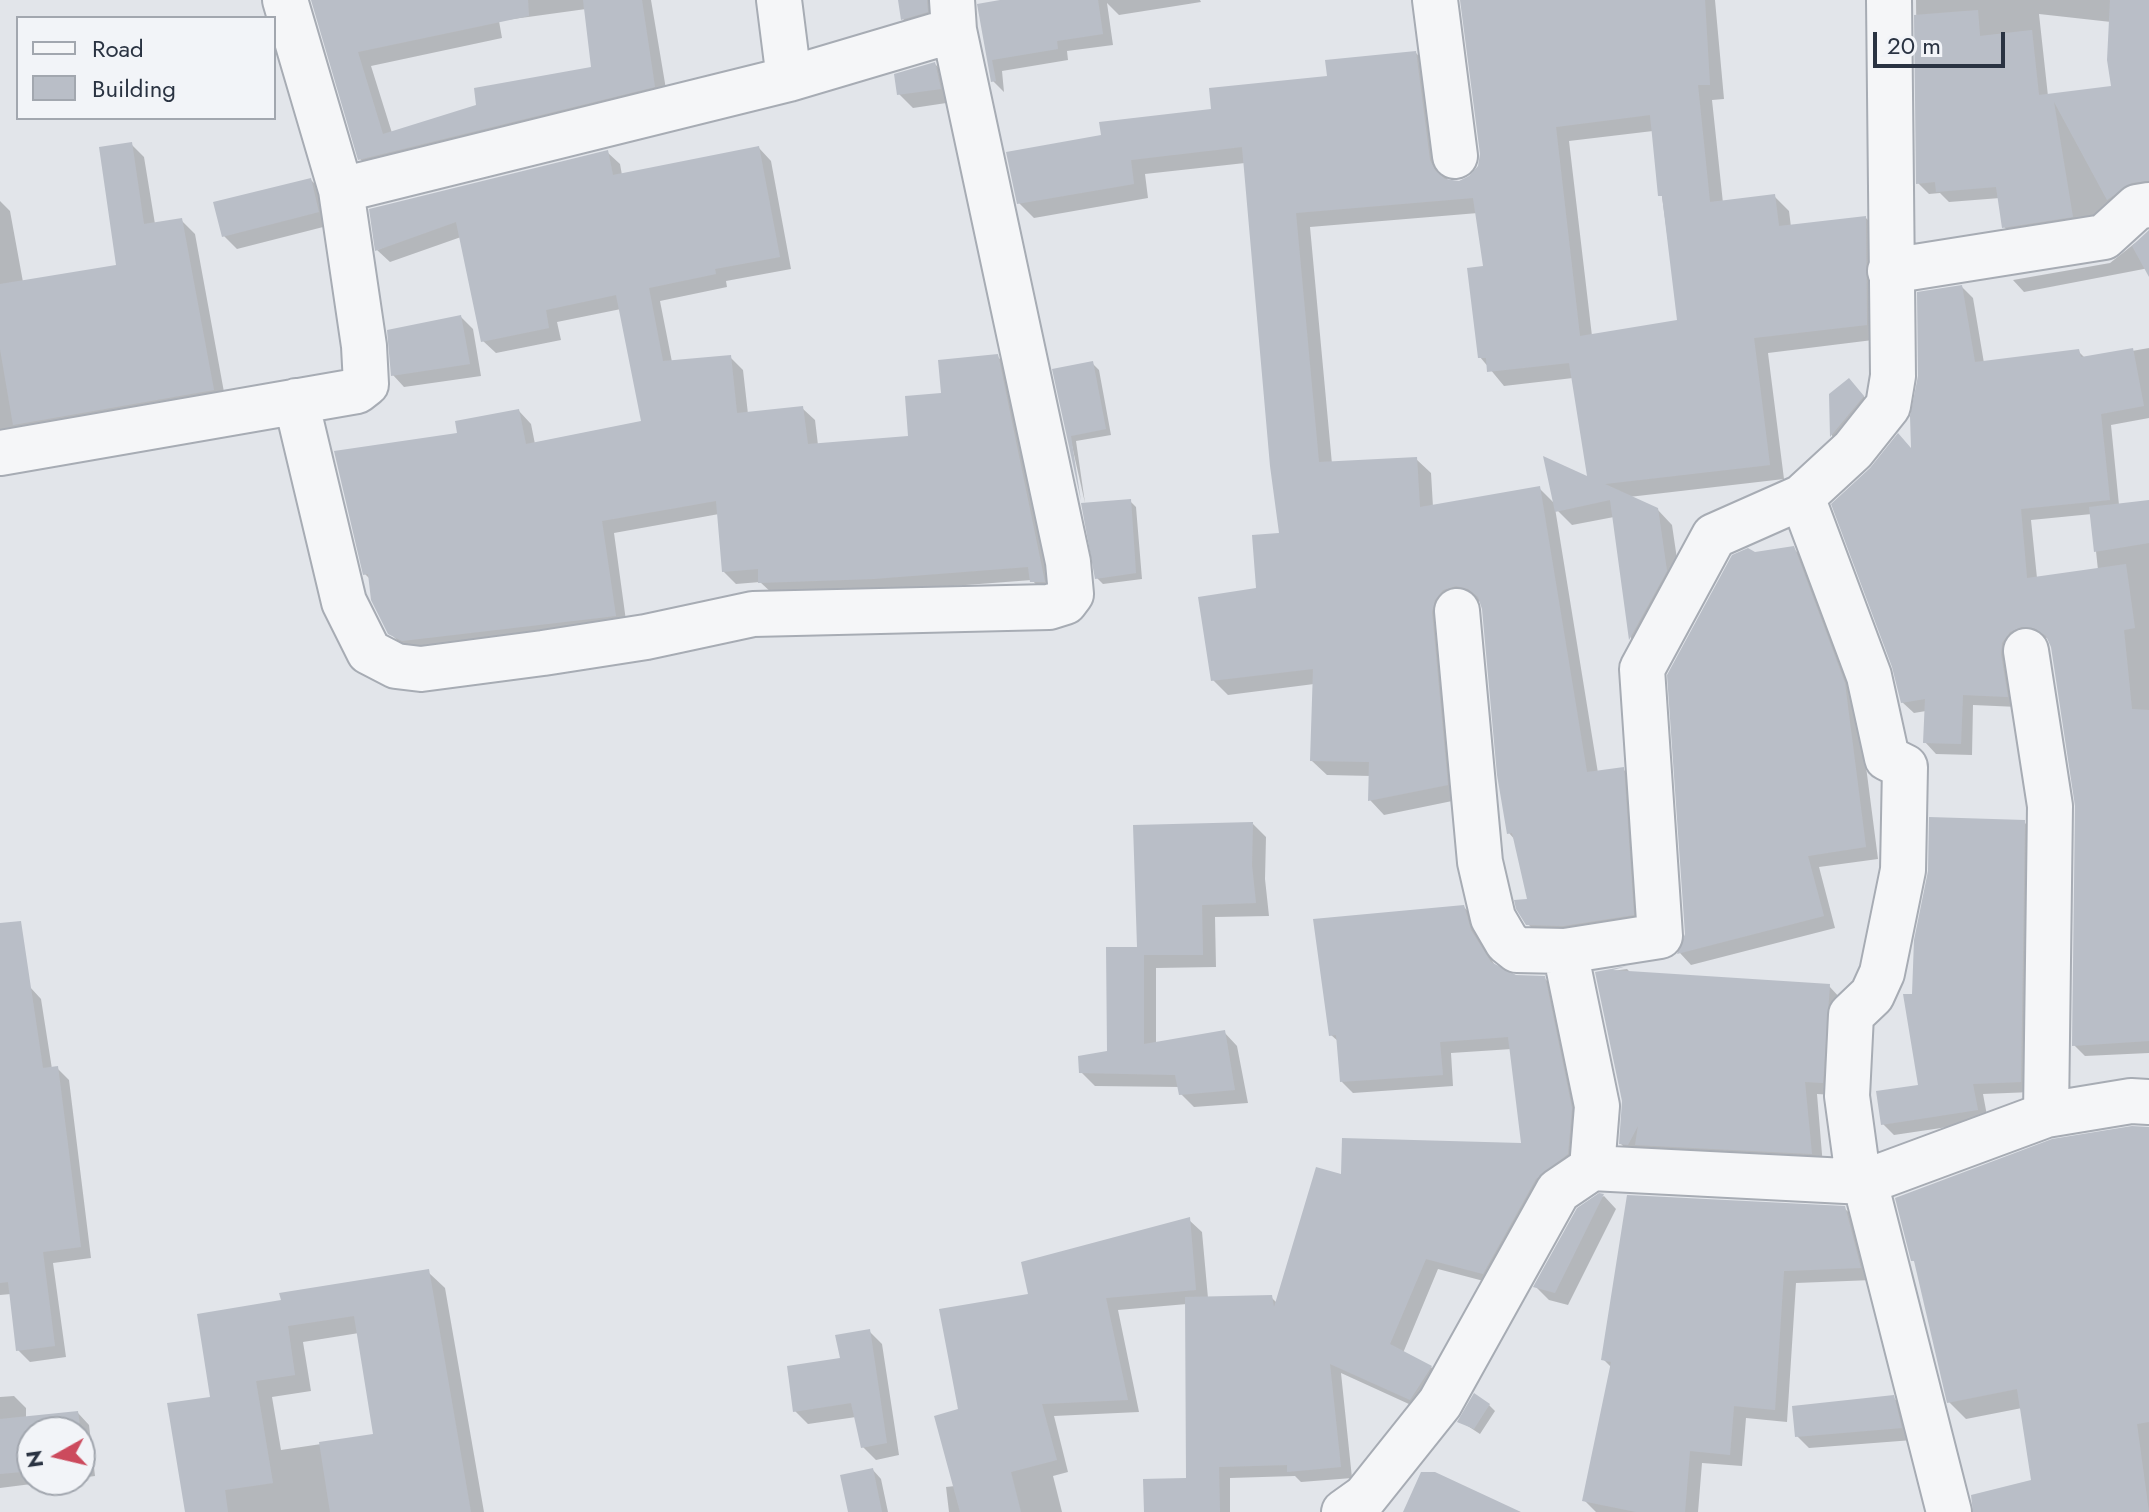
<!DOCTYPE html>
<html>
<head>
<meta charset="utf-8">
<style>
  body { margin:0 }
  #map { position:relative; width:2149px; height:1512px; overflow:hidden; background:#e2e5ea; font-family:Jost,sans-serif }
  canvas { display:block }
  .legend { position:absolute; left:16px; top:16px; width:260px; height:104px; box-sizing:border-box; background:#f2f4f8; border:2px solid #a2a7af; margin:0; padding:10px 14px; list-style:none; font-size:24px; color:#2a3342 }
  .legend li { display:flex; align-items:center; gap:16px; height:40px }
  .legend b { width:40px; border:2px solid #a2a7af }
  .north { position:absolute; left:16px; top:1416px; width:80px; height:80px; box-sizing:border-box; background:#f2f4f8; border:2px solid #a2a7af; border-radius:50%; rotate:262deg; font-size:22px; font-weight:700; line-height:32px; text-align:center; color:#2a3342 }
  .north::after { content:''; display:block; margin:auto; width:28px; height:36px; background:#cc4a5d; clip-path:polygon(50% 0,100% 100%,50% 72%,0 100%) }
  .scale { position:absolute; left:1873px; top:32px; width:132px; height:36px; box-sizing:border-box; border:4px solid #2a3342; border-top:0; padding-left:10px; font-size:24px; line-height:28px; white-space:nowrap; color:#2a3342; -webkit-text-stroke:6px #f2f4f8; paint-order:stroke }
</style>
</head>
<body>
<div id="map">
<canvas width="2149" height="1512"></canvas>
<ul class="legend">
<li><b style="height:10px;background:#f5f6f8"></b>Road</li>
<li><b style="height:22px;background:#b9bec7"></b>Building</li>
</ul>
<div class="north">N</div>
<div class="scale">20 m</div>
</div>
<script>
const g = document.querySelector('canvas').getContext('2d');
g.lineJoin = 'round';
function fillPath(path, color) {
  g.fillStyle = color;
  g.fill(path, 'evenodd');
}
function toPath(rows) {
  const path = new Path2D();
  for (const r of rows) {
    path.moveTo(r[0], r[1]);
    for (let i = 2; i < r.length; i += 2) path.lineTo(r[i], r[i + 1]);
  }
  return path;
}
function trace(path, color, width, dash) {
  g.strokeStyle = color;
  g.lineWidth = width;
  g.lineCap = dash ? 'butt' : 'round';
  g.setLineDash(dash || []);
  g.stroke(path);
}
fillPath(toPath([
  [312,0,651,0,668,101,375,173,360,159],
  [586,9,594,68,392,133,371,66,502,38,499,21],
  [900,0,944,0,939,24,915,31,903,19],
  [1012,0,1200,0,1201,2,1119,15,1107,3,1113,45,1067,51,1068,60,1002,71,1004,92,993,81,980,5],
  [1462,0,1715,0,1724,99,1712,100,1723,203,1775,197,1789,211,1791,227,1866,218,1880,233,1881,339,1768,353,1784,479,1629,497,1657,509,1672,525,1681,586,1645,653,1631,639,1614,517,1572,525,1555,508,1598,773,1623,769,1638,784,1647,929,1543,939,1528,924,1529,900,1515,840,1509,833,1482,602,1471,600,1462,799,1384,815,1370,800,1371,776,1327,775,1312,761,1314,684,1228,695,1213,680,1282,535,1245,163,1145,174,1148,198,1034,218,1019,203,1103,137,1213,111,1416,53,1430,68,1448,182,1458,183,1471,178,1480,167,1482,153],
  [1653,131,1679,321,1592,336,1569,141],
  [1478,213,1485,267,1480,357,1504,386,1573,378,1589,479,1556,505,1539,488,1433,507,1431,473,1416,459,1332,464,1310,227],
  [1916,0,2149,0,2149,193,2104,224,2016,238,2004,227,2000,198,1949,202,1940,193,1929,194,1918,183],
  [2039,14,2111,22,2113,88,2048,96],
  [935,64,948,77,953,102,913,108,899,94],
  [131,144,144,157,155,224,181,220,195,234,226,403,0,445,0,201,10,211,23,282,118,267],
  [759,148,771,161,791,269,726,281,727,287,660,301,672,362,730,357,743,370,748,414,802,408,815,420,818,445,910,438,943,394,997,356,1010,369,1056,594,1045,594,1032,580,887,591,773,594,760,582,736,584,723,571,719,514,614,533,627,628,416,653,403,646,389,632,371,580,365,574,459,435,519,411,531,424,535,444,643,422,621,309,557,322,561,340,496,353,483,341,461,237,390,262,377,250,607,152,620,164,622,175],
  [311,180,324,193,331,225,237,249,224,236],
  [2149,232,2149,268,2024,292,2013,280,2110,263],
  [1962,287,1973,298,1984,363,2078,351,2086,359,2149,348,2149,418,2111,425,2119,505,2149,501,2149,1053,2085,1056,2074,1045,2077,806,2053,647,2048,638,2034,637,2018,707,1973,705,1972,755,1936,754,1925,742,1926,711,1914,713,1902,702,1913,451],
  [2092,514,2098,570,2037,578,2031,520],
  [461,317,473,329,481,376,404,387,393,375],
  [1092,363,1099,370,1111,435,1076,441,1085,503,1055,371],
  [1849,380,1876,410,1844,449,1832,436,1831,395],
  [1130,501,1136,507,1142,579,1103,584,1097,578],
  [1793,548,1806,561,1857,697,1878,859,1819,867,1835,928,1691,965,1680,953,1687,935,1755,554],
  [2024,822,2035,833,2032,1092,1983,1094,1988,1121,1894,1135,1883,1124,1920,1087,1914,996],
  [1253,824,1266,837,1265,879,1269,916,1215,917,1216,967,1156,968,1156,1044,1224,1032,1237,1046,1248,1103,1194,1107,1181,1094,1180,1087,1095,1086,1081,1072,1109,1052,1139,949],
  [1464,907,1475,919,1482,944,1496,967,1515,977,1544,978,1556,989,1583,1121,1579,1166,1495,1284,1438,1269,1403,1353,1431,1367,1442,1379,1422,1410,1341,1373,1352,1478,1301,1482,1295,1476,1230,1478,1230,1512,1146,1512,1188,1480,1187,1304,1118,1310,1139,1412,1054,1416,1068,1472,1053,1476,1062,1512,949,1512,946,1487,955,1486,960,1411,1030,1296,1189,1220,1202,1232,1208,1298,1271,1297,1277,1303,1343,1177,1523,1145,1512,1049,1451,1053,1453,1086,1353,1093,1342,1082,1339,1042,1331,1035],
  [1627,969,1632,974,1829,986,1841,999,1834,1095,1817,1094,1823,1166,1634,1156,1621,1144,1624,1101,1597,973],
  [30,987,41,999,52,1069,57,1068,69,1080,91,1258,53,1263,66,1357,30,1362,18,1350,11,1294,0,1295,0,991],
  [2149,1128,2149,1512,2046,1512,2022,1408,1966,1419,1949,1402,1917,1264,1913,1260],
  [1604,1196,1616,1209,1568,1305,1549,1300,1536,1287,1578,1210],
  [1844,1208,1858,1221,1873,1280,1796,1283,1787,1422,1746,1418,1742,1466,1702,1463,1698,1512,1596,1512,1584,1500,1612,1368,1604,1360],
  [428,1272,445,1288,484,1512,187,1512,212,1398,283,1301],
  [359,1333,375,1436,281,1450,272,1397,311,1391,303,1342],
  [869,1331,882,1344,899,1455,876,1460,863,1447,856,1417,808,1424,795,1411],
  [14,1396,26,1408,26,1418,78,1413,89,1425,95,1476,80,1478,80,1432,32,1432,32,1480,63,1480,0,1488,0,1397],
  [1893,1397,1905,1410,1913,1440,1809,1448,1797,1436],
  [1489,1405,1495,1411,1480,1434,1460,1421],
  [873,1470,881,1479,888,1512,850,1512]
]), '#0003');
fillPath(toPath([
  [311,0,528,0,529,16,358,52,383,134,476,105,474,88,591,67,583,0,642,0,655,87,358,160],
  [898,0,927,0,928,12,901,20],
  [1000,0,1098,0,1103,34,1057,41,1058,49,992,60,996,81,991,82,977,4],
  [1460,0,1705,0,1710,85,1698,85,1710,202,1775,194,1779,226,1866,216,1867,325,1754,338,1770,465,1605,484,1658,508,1667,571,1629,640,1610,500,1555,512,1543,456,1587,476,1569,363,1487,372,1486,358,1478,358,1467,268,1483,266,1473,198,1296,213,1319,462,1417,457,1420,507,1540,486,1587,772,1624,767,1634,915,1563,926,1526,925,1516,909,1514,900,1527,899,1512,833,1507,834,1497,775,1482,609,1478,597,1468,589,1456,586,1443,590,1435,600,1432,612,1448,785,1368,801,1369,762,1310,761,1313,669,1211,681,1198,597,1256,588,1252,535,1279,533,1270,466,1242,147,1131,160,1134,184,1017,204,1006,152,1101,135,1099,122,1211,109,1209,88,1327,76,1325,60,1416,51,1430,160,1435,170,1445,179,1459,181,1469,176,1478,166,1480,154],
  [1650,115,1658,196,1662,196,1677,320,1580,336,1556,127],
  [2110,0,2149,0,2149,181,2132,183,2107,200,2054,102,2073,217,2002,228,1996,187,1936,192,1935,182,1916,184,1914,15,1978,10,1980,36,2032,30,2039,95,2111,86,2107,60],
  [935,62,941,89,897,95,894,74],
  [132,142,144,224,182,218,214,390,13,425,0,349,0,284,116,265,99,147],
  [759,146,780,257,715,269,716,274,649,288,663,361,731,355,737,413,803,406,808,444,908,436,905,396,941,393,938,360,998,354,1045,582,1030,582,1028,567,873,579,758,583,758,569,722,572,716,501,602,521,616,616,402,641,388,634,371,600,368,574,363,575,334,451,457,433,455,421,519,409,526,444,641,421,616,295,546,310,549,328,481,342,456,222,375,251,369,209,608,150,613,175],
  [311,178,319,212,222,237,213,202],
  [2149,230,2149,277,2132,246],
  [1962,285,1975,362,2079,349,2081,357,2133,348,2144,406,2101,414,2110,500,2021,509,2027,578,2126,564,2135,628,2124,630,2132,709,2149,710,2149,1041,2072,1046,2075,806,2051,647,2046,636,2034,628,2021,627,2010,632,2002,643,2001,654,2008,697,1963,695,1961,744,1923,743,1925,699,1901,703,1892,667,1831,504,1870,468,1898,433,1911,448,1910,416,1918,376,1917,292],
  [461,315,470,364,391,376,387,330],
  [1093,361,1106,429,1071,436,1081,501,1052,369],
  [1849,378,1864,396,1830,437,1829,394],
  [1131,499,1136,573,1095,579,1081,503],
  [2149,500,2149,543,2094,552,2089,507],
  [1794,546,1845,683,1866,847,1808,856,1824,916,1677,954,1685,934,1667,675,1732,555,1748,548,1755,552],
  [1929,817,2025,820,2021,1082,1973,1084,1978,1110,1881,1125,1876,1091,1918,1085,1903,994,1912,994,1914,940,1928,871],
  [1253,822,1252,865,1256,903,1202,905,1203,955,1144,955,1144,1044,1225,1030,1235,1090,1179,1095,1175,1075,1079,1073,1078,1056,1107,1051,1106,947,1137,947,1133,825],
  [1464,905,1471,930,1491,962,1516,975,1545,976,1572,1108,1568,1154,1536,1179,1483,1274,1426,1259,1390,1344,1432,1366,1410,1400,1330,1364,1341,1467,1287,1472,1287,1465,1219,1467,1220,1512,1144,1512,1143,1479,1186,1478,1185,1297,1272,1295,1274,1307,1316,1167,1341,1174,1342,1138,1521,1143,1508,1037,1440,1042,1443,1075,1340,1082,1336,1035,1329,1036,1313,919],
  [21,921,43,1068,58,1066,81,1247,43,1252,55,1346,16,1351,8,1282,0,1283,0,923],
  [1627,966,1613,970,1830,984,1823,1083,1805,1082,1812,1154,1635,1145,1638,1126,1628,1145,1619,1144,1622,1101,1595,972],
  [2132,1126,2149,1127,2149,1422,2137,1424,2149,1512,1973,1512,1971,1495,2031,1480,2017,1389,1947,1403,1914,1261,1911,1261,1895,1198,2052,1139],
  [1599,1193,1604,1194,1555,1293,1533,1287,1577,1208],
  [1627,1195,1845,1206,1861,1268,1784,1271,1775,1410,1734,1406,1730,1455,1690,1451,1685,1512,1636,1512,1582,1501,1611,1362,1601,1360],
  [1190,1217,1196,1290,1106,1298,1128,1400,1042,1404,1057,1460,1011,1472,1021,1512,960,1512,934,1416,958,1409,939,1309,1028,1294,1021,1262],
  [429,1269,471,1512,330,1512,319,1442,373,1434,354,1316,288,1326,295,1375,256,1381,273,1483,225,1490,228,1512,185,1512,167,1403,210,1397,197,1314,281,1300,279,1293],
  [870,1329,887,1443,861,1448,851,1403,793,1412,787,1366,840,1358,835,1335],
  [1474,1393,1490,1404,1474,1429,1457,1422],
  [1894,1395,1902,1428,1795,1437,1792,1406],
  [78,1411,85,1465,80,1466,80,1432,32,1432,32,1471,0,1474,0,1419],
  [873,1468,882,1512,848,1512,840,1475],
  [1421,1472,1435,1472,1521,1512,1403,1512]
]), '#b9bec7');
const street = toPath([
  [779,0,789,79],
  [1435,0,1455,156],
  [341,190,789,79,954,30],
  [1890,271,2104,237,2137,207,2149,205],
  [296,401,344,602,369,652,396,666,421,669,543,653,646,637,753,614,1049,607,1065,602,1071,594,1068,562,954,30,952,0],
  [0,453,357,391,366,384,364,346,341,190,285,0],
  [1802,497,1869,676,1887,758,1905,767,1903,870,1882,973,1872,995,1851,1015,1847,1096,1856,1162,1865,1182,1949,1512],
  [1457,611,1480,862,1493,918,1507,942,1517,950,1565,951],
  [2026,651,2050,806,2046,1115],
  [1592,1168,1865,1182,2046,1115,2131,1101,2149,1102],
  [1344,1512,1365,1497,1440,1403,1558,1191,1592,1168,1597,1106,1565,951,1660,936,1642,669,1714,536,1802,497,1853,450,1888,406,1893,376,1889,0]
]);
trace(street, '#a7acb4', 48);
trace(street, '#f5f6f8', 44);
</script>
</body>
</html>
